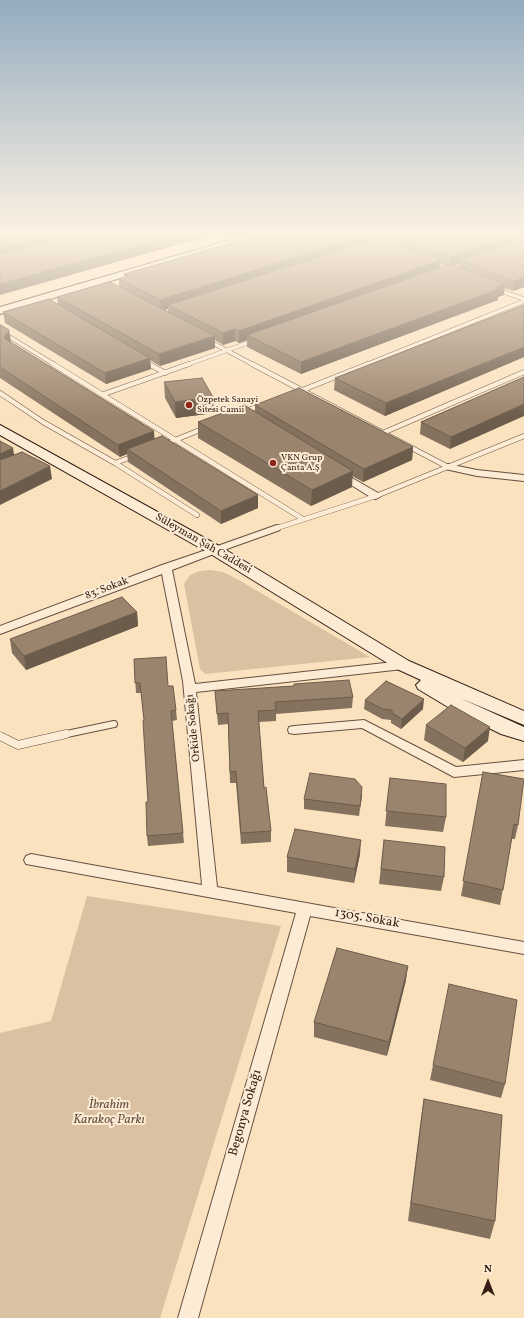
<!DOCTYPE html>
<html>
<head>
<meta charset="utf-8">
<style>
  body { margin:0 }
  #map { position:relative; width:524px; height:1318px; overflow:hidden; background:#fbe2bf; font-family:Vollkorn,serif }
  canvas { display:block }
  .north { position:absolute; left:468px; top:1262px; width:40px; height:40px; -webkit-text-stroke:3px #fcecd5; paint-order:stroke; rotate:0deg; font-size:11px; font-weight:700; line-height:16px; text-align:center; color:#341e15 }
  .north::after { content:''; display:block; margin:auto; width:14px; height:18px; background:#341e15; clip-path:polygon(50% 0,100% 100%,50% 72%,0 100%) }
</style>
</head>
<body>
<div id="map">
<canvas width="524" height="1318"></canvas>
<div class="north">N</div>
</div>
<script>
const g = document.querySelector('canvas').getContext('2d');
g.lineJoin = 'round';
function fillPath(path, color) {
  g.fillStyle = color;
  g.fill(path, 'evenodd');
}
function toPath(rows) {
  const path = new Path2D();
  for (const r of rows) {
    path.moveTo(r[0], r[1]);
    for (let i = 2; i < r.length; i += 2) path.lineTo(r[i], r[i + 1]);
  }
  return path;
}
function trace(path, color, width, dash) {
  g.strokeStyle = color;
  g.lineWidth = width;
  g.lineCap = dash ? 'butt' : 'round';
  g.setLineDash(dash || []);
  g.stroke(path);
}
function drawText(font, color, halo, rows, align = 'center') {
  g.font = font + ' Vollkorn,serif';
  g.lineWidth = 4;
  g.setLineDash([]);
  g.textBaseline = 'middle';
  g.strokeStyle = halo;
  g.fillStyle = color;
  for (const [text, x, y, turn = 0] of rows) {
    g.save();
    g.translate(x, y);
    g.rotate((+turn || 0) * Math.PI / 180);
    g.textAlign = isNaN(turn) ? turn : align;
    if (halo) g.strokeText(text, 0, 0);
    g.fillText(text, 0, 0);
    g.restore();
  }
}
fillPath(toPath([
  [211,570,223,572,237,579,370,657,205,674,200,669,184,584,190,575,200,571],
  [87,896,281,926,160,1318,0,1318,0,1033,51,1021]
]), '#d9c1a2');
const serviceFar3 = toPath([
  [498,290,524,299],
  [0,331,55,365],
  [209,341,254,365],
  [144,361,151,365],
  [186,365,253,341],
  [365,365,524,301]
]);
const serviceFar2 = toPath([
  [53,364,303,519],
  [149,364,165,373],
  [252,364,448,467],
  [0,393,43,422,115,463,197,515],
  [295,393,368,364],
  [104,394,189,364],
  [243,412,262,405],
  [385,432,524,372],
  [165,444,205,428],
  [115,463,134,456],
  [274,529,376,496,524,436]
]);
const serviceFar1 = toPath([
  [215,550,277,528],
  [62,735,114,724]
]);
const service = toPath([
  [0,736,18,745,66,734]
]);
const minor = toPath([
  [448,464,477,470,524,475,524,481,477,476,445,469,443,467,448,464],
  [338,470,380,494,381,496,376,499,372,498,335,475,333,473,338,470],
  [215,547,220,550,219,552,172,570,195,684,403,661,409,665,403,669,196,692,217,887,524,942,524,954,310,916,198,1318,178,1318,296,913,26,864,24,860,26,856,31,854,202,885,183,681,162,574,0,634,0,626,162,565,215,547],
  [364,720,456,767,524,760,524,770,454,777,362,728,294,734,289,733,288,730,289,727,294,726,364,720]
]);
const secondary = toPath([
  [254,233,271,233,0,314,0,307,254,233],
  [0,425,221,547,409,661,524,711,524,725,460,698,524,727,524,741,501,734,453,710,418,689,416,685,421,680,397,669,209,553,0,435,0,425]
]);
trace(serviceFar3, '#664f40', 4.5);
trace(serviceFar2, '#664f40', 5.5);
trace(serviceFar1, '#664f40', 8);
trace(service, '#664f40', 9);
trace(minor, '#664f40', 2);
trace(secondary, '#341e15', 2);
trace(serviceFar3, '#fcecd5', 3.5);
trace(serviceFar2, '#fcecd5', 4.5);
trace(serviceFar1, '#fcecd5', 6);
trace(service, '#fcecd5', 8);
fillPath(minor, '#fcecd5');
fillPath(secondary, '#fcecd5');
fillPath(toPath([
  [267,233,524,233,524,287,513,291,504,288,504,295,498,297,498,300,301,374,247,347,247,340,239,343,235,341,223,345,215,340,215,348,160,366,150,360,151,369,106,384,5,323,3,312,58,305,57,297,119,287,119,279,125,277,124,274],
  [369,238,375,240,369,241],
  [389,238,389,241,384,240],
  [440,264,445,266,440,267],
  [459,264,459,267,455,265,457,265],
  [168,309,168,312,165,310],
  [524,305,524,357,385,416,334,390,335,378],
  [0,325,10,342,258,508,221,524,128,462,127,454,120,457,0,378],
  [524,377,450,449,420,434,421,422],
  [164,382,214,413,176,418,165,398],
  [255,405,413,447,412,460,363,482,352,476,352,487,311,506,198,438,198,422,255,412],
  [137,612,138,626,26,670,12,653,10,639],
  [134,659,168,686,176,710,177,720,172,721,184,843,148,846,147,836,148,802,144,720,141,693,136,693],
  [294,684,353,697,352,708,276,714,276,721,259,722,264,788,271,831,271,842,241,844,236,783,230,783,228,724,218,725,215,691,294,686],
  [365,700,423,709,401,729,391,723,391,720,382,719,364,709],
  [426,725,488,741,463,762,424,740],
  [483,772,518,825,515,839,512,839,500,905,461,896],
  [390,778,446,817,443,832,385,826],
  [362,787,359,816,304,809,304,799],
  [384,840,444,877,441,891,379,884],
  [360,854,354,883,287,872,287,857],
  [406,980,387,1056,314,1037,314,1022],
  [433,1065,505,1084,501,1098,430,1080],
  [424,1099,495,1221,490,1239,408,1221,421,1118]
]), '#85725e');
fillPath(toPath([
  [55,233,93,233,0,259,0,248],
  [183,233,219,233,0,295,0,284],
  [380,233,405,233,390,235,389,238,379,241],
  [519,233,524,233,524,241,460,260,459,264,449,267,450,257],
  [370,234,369,244,168,305,168,309,161,311,160,300],
  [441,260,440,271,247,335,247,340,239,343,239,331],
  [524,277,524,287,513,291,514,281],
  [505,284,504,295,498,297,498,300,301,374,301,362],
  [235,329,235,341,223,345,223,333],
  [9,330,11,341,6,349,4,338],
  [215,336,215,348,160,366,159,354],
  [524,347,524,357,385,416,386,403],
  [150,358,151,369,106,384,105,373],
  [213,397,214,413,176,418,175,402],
  [524,404,524,416,450,449,451,437],
  [154,431,155,443,127,449,127,454,120,457,118,445],
  [413,447,412,460,363,482,364,469],
  [13,448,15,460,0,467,0,454],
  [50,466,52,479,0,505,0,491],
  [353,471,352,487,311,506,312,490],
  [258,495,258,508,221,524,221,511],
  [137,612,138,626,26,670,24,656],
  [424,699,423,709,401,729,402,719],
  [490,727,488,741,463,762,465,748],
  [362,787,362,797,359,816,360,806],
  [361,840,360,854,354,883,355,869],
  [408,966,406,980,387,1056,389,1042]
]), '#6c5c4c');
const building = toPath([
  [0,233,55,233,0,248,0,233],
  [78,233,183,233,0,284,0,255,78,233],
  [267,233,367,233,370,234,160,300,119,279,128,276,124,274,267,233],
  [394,233,519,233,450,257,390,235,394,233],
  [379,238,441,260,239,331,235,329,223,333,168,305,379,238],
  [524,238,524,277,514,281,460,260,524,238],
  [450,264,505,284,495,288,499,289,301,362,247,335,450,264],
  [110,282,215,336,159,354,57,297,110,282],
  [49,299,150,358,105,373,3,312,49,299],
  [524,305,524,347,386,403,335,378,524,305],
  [0,325,1,325,9,330,4,338,154,431,118,445,0,367,0,325],
  [524,377,524,404,451,437,421,422,524,377],
  [202,378,213,397,175,402,164,382,202,378],
  [299,388,413,447,364,469,255,405,299,388],
  [244,405,353,471,312,490,198,422,244,405],
  [162,436,258,495,221,511,127,449,162,436],
  [0,441,13,448,0,454,0,441],
  [22,452,50,466,0,491,0,460,22,452],
  [122,597,137,612,24,656,10,639,122,597],
  [166,657,168,686,173,686,176,710,171,711,183,833,147,836,146,802,148,802,143,721,144,720,140,683,135,683,134,659,166,657],
  [349,680,353,697,275,702,276,710,258,711,264,788,266,787,271,831,241,833,236,771,230,772,228,713,217,714,215,691,294,686,294,684,349,680],
  [386,681,424,699,402,719,392,713,392,710,383,709,365,700,386,681],
  [451,705,490,727,465,748,426,725,451,705],
  [483,772,524,779,518,825,514,824,503,890,463,881,483,772],
  [310,773,355,779,362,787,360,806,304,799,310,773],
  [390,778,446,784,446,817,386,811,390,778],
  [295,829,361,840,355,869,287,857,295,829],
  [384,840,445,847,444,877,381,869,384,840],
  [337,948,408,966,389,1042,314,1022,337,948],
  [449,984,517,1000,505,1084,433,1065,449,984],
  [424,1099,502,1115,495,1221,411,1203,424,1099]
]);
fillPath(building, '#9b846d');
trace(building, '#6c5c4c', 1);
const sky = g.createLinearGradient(0, 0, 0, 418);
sky.addColorStop(0, '#94acc0');
sky.addColorStop(0.56, '#fdf2e2');
sky.addColorStop(1, '#fdf2e200');
g.fillStyle = sky;
g.fillRect(0, 0, 524, 418);
for (const [x, y, r, color] of [
  [189,405,4,"#8f2418"],
  [273,463,4,"#8f2418"]
]) {
  const dot = new Path2D();
  dot.arc(x, y, r, 0, 2 * Math.PI);
  g.fillStyle = color;
  g.fill(dot);
  trace(dot, '#fcecd5', 1.5);
}
drawText('9px', '#341e15', '#fcecd5', [
  ["Özpetek Sanayi",197,400],
  ["Sitesi Camii",197,410],
  ["VKN Grup",281,458],
  ["Çanta A.Ş",281,468]
], 'left');
drawText('11px', '#341e15', '#fcecd5', [
  ["Süleyman Şah Caddesi",203,544,30],
  ["83. Sokak",107,589,-21],
  ["Orkide Sokağı",194,728,-96]
]);
drawText('13px', '#341e15', '#fcecd5', [
  ["1305. Sokak",367,919,10],
  ["Begonya Sokağı",246,1113,-74]
]);
drawText('italic 13px', '#664f3f', '#fcecd5', [
  ["İbrahim",109,1106],
  ["Karakoç Parkı",109,1121]
]);
</script>
</body>
</html>
